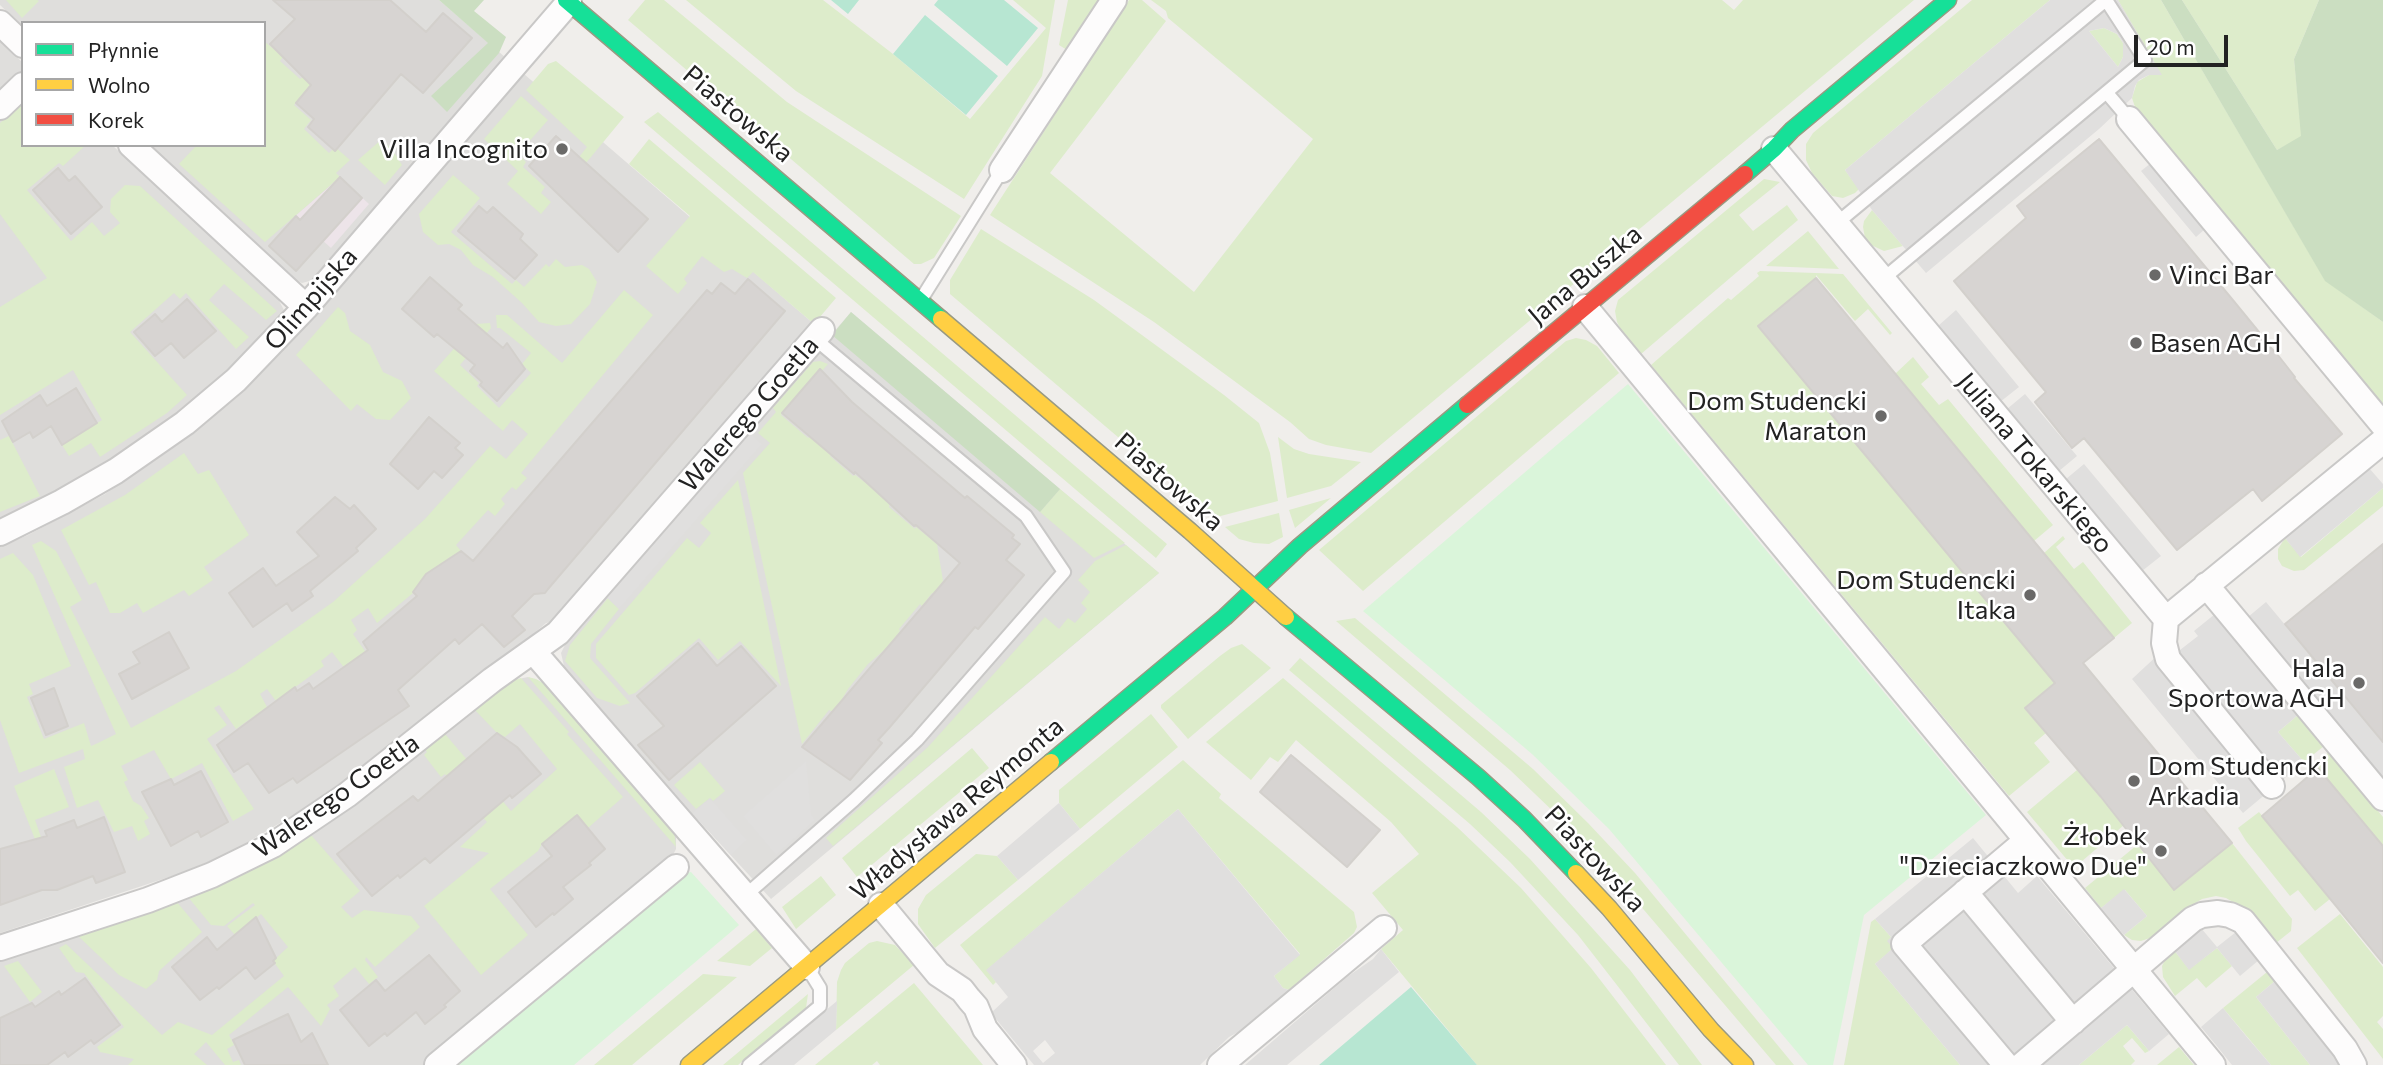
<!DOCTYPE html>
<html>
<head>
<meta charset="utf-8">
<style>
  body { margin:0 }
  #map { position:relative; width:2383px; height:1065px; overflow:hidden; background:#f0eeeb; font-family:Commissioner,sans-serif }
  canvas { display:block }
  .legend { position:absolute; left:21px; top:21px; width:245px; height:126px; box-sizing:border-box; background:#fff; border:2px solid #a7a7a7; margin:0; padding:9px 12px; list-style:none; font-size:21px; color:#222 }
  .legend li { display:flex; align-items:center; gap:14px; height:35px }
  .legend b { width:35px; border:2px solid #a7a7a7 }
  .scale { position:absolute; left:2134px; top:35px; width:94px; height:32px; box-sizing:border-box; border:4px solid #222; border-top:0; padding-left:9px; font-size:21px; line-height:24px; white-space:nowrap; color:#222; -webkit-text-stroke:5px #fff; paint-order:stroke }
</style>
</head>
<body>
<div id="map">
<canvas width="2383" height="1065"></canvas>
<ul class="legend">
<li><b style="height:9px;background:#16e098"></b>Płynnie</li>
<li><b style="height:9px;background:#ffcf43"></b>Wolno</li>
<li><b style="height:9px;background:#f24e42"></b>Korek</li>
</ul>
<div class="scale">20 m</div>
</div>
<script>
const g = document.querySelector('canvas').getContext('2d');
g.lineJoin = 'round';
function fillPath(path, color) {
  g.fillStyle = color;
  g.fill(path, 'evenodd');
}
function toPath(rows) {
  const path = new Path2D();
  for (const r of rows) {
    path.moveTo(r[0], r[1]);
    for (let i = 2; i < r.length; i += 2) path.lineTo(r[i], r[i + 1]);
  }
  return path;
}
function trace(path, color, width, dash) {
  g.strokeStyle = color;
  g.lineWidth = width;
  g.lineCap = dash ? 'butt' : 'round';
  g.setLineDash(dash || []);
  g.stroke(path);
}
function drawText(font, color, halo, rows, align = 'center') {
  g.font = font + ' Commissioner,sans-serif';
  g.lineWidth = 5;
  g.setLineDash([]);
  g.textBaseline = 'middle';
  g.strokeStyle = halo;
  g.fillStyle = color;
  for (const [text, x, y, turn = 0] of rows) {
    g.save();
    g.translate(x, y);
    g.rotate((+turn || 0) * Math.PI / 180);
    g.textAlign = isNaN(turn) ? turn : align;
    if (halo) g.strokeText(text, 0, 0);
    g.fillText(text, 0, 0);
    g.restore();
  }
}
fillPath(toPath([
  [0,0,439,0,506,58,313,280,302,283,295,280,150,145,264,145,264,23,23,23,23,27,0,5],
  [0,41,23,63,23,71,0,95],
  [524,74,814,324,558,621,546,623,510,654,506,653,327,795,238,848,208,862,178,874,0,933,0,547,28,535,105,494,187,437,237,397,278,356],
  [23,97,23,145,112,145,278,299,284,310,280,318,224,374,143,439,75,483,0,520,0,118],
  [851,312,1159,573,771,899,692,813,564,666,561,653,568,639],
  [528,677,544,683,676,837,676,849,672,857,644,882,424,1065,0,1065,0,955,182,895,500,687,518,679]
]), '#dfdedc');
fillPath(toPath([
  [340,177,369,204,331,248,295,216]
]), '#ede4e9');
fillPath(toPath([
  [6,0,37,0,39,1,22,18],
  [645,0,664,0,787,102,961,216,934,258,921,264,914,264,628,20],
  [686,0,823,0,893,54,970,119,1046,28,1013,0,1055,0,1042,76,964,199,796,91],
  [1068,0,1100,0,1067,50,1059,45],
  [1129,0,1142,0,1166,21,1050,173,1194,292,1313,139,1168,18,1166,11,1151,0,1722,0,1734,10,1743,0,1914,0,1371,453,1326,445,1309,439,1290,422,1154,322,990,215],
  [1972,0,2050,0,1845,170,1859,189,1855,193,1843,198,1832,196,1812,173,1806,160,1806,144,1813,133],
  [2118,0,2161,0,2325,280,2383,322,2383,403,2375,397,2135,107,2132,98,2137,82,2149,75,2161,75],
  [2182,0,2319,0,2294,59,2302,137,2277,150],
  [2104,28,2117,34,2123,43,2123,57,2118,67,2089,31],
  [264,41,283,57,280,61,300,79,305,75,313,83,294,105,311,120,304,129,329,153,335,147,350,160,336,173,340,177,265,242,179,164,197,145,264,145],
  [556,61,624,117,586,163,579,157,587,147,526,90,548,64],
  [521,96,548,120,518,154,526,162,523,167,545,187,541,193,551,202,541,214,507,184,518,171,484,139],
  [23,101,23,145,86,145,63,166,59,163,27,190,71,241,92,222,104,236,120,223,110,212,111,199,125,185,140,186,277,311,266,320,224,284,209,300,249,337,236,349,186,293,180,299,174,293,130,332,187,395,167,413,100,457,91,443,69,456,62,445,102,420,73,370,0,415,0,307,47,278,0,214,0,123],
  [658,112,1167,544,1156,558,644,122],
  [382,139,393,151,402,165,385,185,358,160],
  [649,139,836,298,814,324,753,272,747,278,732,269,724,272,702,256,684,279,687,283,678,294,646,266,690,216,629,164],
  [453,175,480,198,451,232,512,284,516,280,524,287,546,264,549,267,556,259,565,267,582,265,589,269,597,282,590,304,571,324,556,326,539,322,522,303,493,277,473,265,461,250,449,244,438,245,423,232,419,214],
  [1764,179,1780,182,1739,215,1753,231,1787,205,1798,220,1641,354,1622,332,1617,322,1615,311,1618,300],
  [1872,210,1903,246,1884,251,1871,245,1865,238,1863,227,1864,221],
  [981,229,1094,300,1224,395,1259,423,1270,453,1278,501,1213,518,950,294,950,280],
  [1808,231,1839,269,1766,266],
  [1760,271,1843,274,1892,333,1890,335,1868,309,1855,321,1816,275,1816,278,1789,300,1786,306,1784,304,1758,326,2055,683,2025,709,2046,733,2034,743,2050,762,2009,796,1651,365,1728,298,1731,300,1759,276,1757,273],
  [624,290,653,315,521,473,527,478,516,490,512,487,501,499,505,504,495,516,488,510,456,545,461,551,447,559,449,563,377,623,368,608,351,620,357,630,353,634,367,654,346,670,332,652,321,661,324,666,276,701,267,689,260,694,267,707,236,729,219,705,214,708,227,725,207,739,254,809,233,821,202,763,171,779,154,750,121,766,128,780,124,782,133,801,141,806,149,818,144,821,150,834,138,841,132,826,114,832,98,800,77,808,64,767,85,759,83,749,19,773,0,720,0,559,13,553,33,575,71,666,29,684,33,694,27,697,44,739,84,723,91,746,98,743,116,734,32,545,41,541,56,551,82,600,70,607,131,728,236,671,333,602,425,519,490,446,506,459,528,434,512,420,503,431,434,371,476,324,490,323,491,328,460,365,479,383,477,386,499,408,531,373,522,364,531,353,500,328,497,328,496,315,507,315,562,363],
  [338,307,345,313,350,331,370,345,383,372,402,381,411,398,390,420,376,419,357,404,351,411,296,355],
  [1576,338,1586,340,1597,346,1619,373,1363,591,1319,550,1566,341],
  [1913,357,1929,377,1921,384,1939,405,1948,399,2053,525,2034,541,1895,374],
  [820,361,828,364,822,371,819,369,781,415,808,438,812,435,831,454,830,456,853,476,855,475,870,486,890,504,889,507,915,529,916,527,937,544,943,581,934,594,932,593,922,606,920,604,899,629,900,631,889,646,868,664,848,689,838,706,833,712,829,710,802,744,743,473,770,443,758,433,776,412,773,408,813,362],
  [9,436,40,496,0,512,0,440],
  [1278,437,1294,449,1309,454,1361,462,1331,486,1287,498],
  [184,453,198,474,209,470,249,535,204,567,213,580,189,596,184,590,143,613,137,603,120,613,110,613,96,582,89,585,61,530,125,495],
  [738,480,781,686,740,641,718,660,699,638,635,693,629,695,596,658,596,644,687,538,699,548,711,533,700,523],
  [2383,488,2383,506,2304,570,2294,571,2282,566,2278,559,2278,549,2285,538,2301,557],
  [1060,489,1125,543,1094,558,1040,512],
  [1331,498,1295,528,1289,510],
  [1279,513,1283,537,1269,544,1254,543,1239,539,1225,527],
  [2063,536,2065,539,2056,547,2074,569,2083,562,2132,623,2114,638,2044,553],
  [1126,545,1159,573,833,846,826,838,928,747,1045,617,1059,629,1068,618,1075,623,1087,609,1081,603,1090,592,1078,580,1095,561],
  [608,598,619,609,591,644,590,658,630,703,620,706,597,698,565,661,570,645],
  [1355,618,1533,769,1588,823,1635,873,1794,1065,1776,1065,1598,856,1558,816,1510,770,1336,621],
  [1242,644,1271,668,1188,739,1161,708,1161,705,1220,656,1231,648],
  [1300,658,1481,812,1530,859,1630,970,1702,1065,1679,1065,1578,935,1510,862,1470,824,1289,670],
  [528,677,536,679,550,687,674,830,676,847],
  [521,678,569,732,567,734,623,797,588,828,576,815,542,844,538,851,490,889,528,935,481,975,424,906,489,853,460,847,487,822,445,774,441,777,424,755,427,752,425,749,445,734,511,811,557,769,520,724,505,737,497,733,473,708,509,682],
  [1283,678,1457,827,1521,888,1591,968,1666,1065,1477,1065,1381,949,1403,930,1372,893,1419,854,1391,822,1296,740,1278,762,1270,757,1251,780,1206,742],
  [1151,714,1178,747,1080,829,1059,803,1059,790],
  [2298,715,2324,746,2304,762,2278,732],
  [972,748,989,768,857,877,842,858],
  [2329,752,2383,817,2383,846,2315,764],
  [1183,760,1221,794,1219,798,1354,912,1357,927,1354,933,1289,990,1283,988,1274,976,1300,954,1178,809,987,970,996,982,993,985,960,945],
  [700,762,725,791,713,801,710,798,696,809,674,785],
  [54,769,69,807,35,820,47,854,42,857,14,786],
  [2077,770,2124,825,2074,868,2027,812],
  [2259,812,2330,899,2315,911,2298,890,2290,896,2246,841,2238,828],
  [311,835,360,891,341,907,352,918,364,910,411,916,420,927,375,967,366,957,365,960,378,977,369,984,355,967,333,986,339,996,327,1005,330,1009,321,1026,288,987,229,1035,234,1045,227,1049,233,1062,239,1060,241,1065,225,1065,206,1042,194,1054,207,1065,128,1065,134,1059,100,1052,97,1047,124,1027,84,973,76,972,59,948,66,944,162,1035,178,1022,212,1035,284,976,273,961,288,947,261,914,235,935,227,926,255,905,253,903,224,926,211,925,188,897,254,869],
  [2232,843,2292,919,2291,931,2276,943,2247,910,2226,898,2216,896,2202,899,2189,907,2153,937,2141,941,2132,940,2124,935,2147,916,2125,890,2101,908,2085,888,2137,845,2175,890],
  [976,854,997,856,1018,880,935,948,918,924,918,909,926,895],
  [821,876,836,895,796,929,782,907],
  [176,901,202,932,159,971,157,980,146,989,119,975,76,934],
  [2340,914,2383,967,2383,1016,2377,1022,2383,1029,2383,1059,2297,948],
  [1875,919,1891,937,1894,948,1875,964,1960,1065,1844,1065,1871,922],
  [756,929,772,948,750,966,717,961],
  [877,941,895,945,914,965,836,1030,837,982,841,970,845,963,869,943],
  [2217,948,2232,966,2206,988,2197,978,2175,996,2163,977,2162,966,2166,958,2174,950,2189,969],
  [18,961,42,992,30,1002,4,966],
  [2267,972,2275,981,2256,997,2310,1065,2271,1065,2223,1008],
  [703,974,737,977,632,1065,594,1065],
  [914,983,983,1065,880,1065,877,1061,872,1065,815,1065],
  [808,994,806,1008,738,1065,723,1065],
  [2127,1025,2149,1051,2145,1053,2132,1038,2123,1046,2135,1061,2131,1065,2079,1065],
  [2179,1047,2194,1065,2157,1065]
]), '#ddeccb');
fillPath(toPath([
  [439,0,484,0,474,11,506,37,499,53,447,112,431,96,488,43],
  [2161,0,2182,0,2277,150,2301,136,2294,59,2319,0,2383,0,2383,322,2325,281],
  [851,312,1060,489,1040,512,832,335]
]), '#cbdec1');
fillPath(toPath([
  [1628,384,1986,815,1864,915,1833,1065,1808,1065,1609,829,1532,754,1363,611],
  [691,872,739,925,574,1065,451,1065,685,873]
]), '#daf5da');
fillPath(toPath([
  [831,0,859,0,848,14],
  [938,0,1004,0,1038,28,1007,66,934,5],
  [925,15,998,76,966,115,893,54],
  [1411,987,1477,1065,1319,1065]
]), '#b7e6d2');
fillPath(toPath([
  [2050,0,2118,0,2162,75,2149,75,2139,80,2135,86,2132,98,2099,129,1926,273,1872,210,1845,170],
  [2104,28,2117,34,2123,43,2123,57,2118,67,2089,31],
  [2151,163,2205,229,2196,237,2141,171],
  [1956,310,2019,387,2000,402,1938,326],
  [2025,394,2077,456,2059,471,2007,409],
  [747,430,762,444,619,609,604,595],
  [2084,464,2161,556,2142,571,2066,479],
  [2369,468,2383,484,2383,488,2300,557,2285,538],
  [2266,602,2383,742,2383,779,2248,617],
  [2215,614,2298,715,2278,732,2304,762,2243,813,2132,679,2161,652,2180,650,2198,636,2194,631],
  [806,761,811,814,815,820,776,855,743,816],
  [710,798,747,840,731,855,692,813],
  [1059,803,1080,829,1018,880,997,856],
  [1178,809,1300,955,1274,976,1283,988,1289,990,1240,1031,1229,1037,1200,1065,1034,1065,991,1013,1008,997,986,970],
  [1045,1040,1055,1053,1043,1063,1033,1051],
  [1973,838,2018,893,2037,876,2169,1034,2149,1051,2127,1025,2079,1065,1960,1065,1875,964,1893,948,1887,941,1891,937,1875,919],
  [2124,889,2147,916,2124,935,2101,908],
  [2201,928,2217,947,2236,932,2259,960,2240,976,2217,948,2189,970,2174,950],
  [1381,949,1399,972,1287,1065,1245,1065,1347,977,1373,959],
  [2275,981,2334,1056,2340,1065,2310,1065,2256,997],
  [837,1001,836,1030,794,1065,760,1065],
  [2223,1008,2246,1036,2271,1065,2232,1065,2216,1045,2201,1027]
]), '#e0dfde');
const building = toPath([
  [273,0,390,0,426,32,443,13,472,38,423,93,401,74,335,151,308,127,314,119,296,103,311,85,270,44,295,19,273,0],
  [556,136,648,219,618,252,529,166,556,136],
  [2099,139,2232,299,2259,332,2257,334,2277,354,2295,377,2294,378,2342,434,2262,501,2253,489,2177,550,2084,438,2072,448,2035,402,2046,392,1954,281,2026,218,2017,206,2099,139],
  [58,168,69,181,75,176,102,207,71,234,33,190,58,168],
  [340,177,362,198,296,271,269,246,296,216,300,220,340,177],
  [479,206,487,213,493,207,523,234,520,239,537,255,515,279,458,231,479,206],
  [430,277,462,305,458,309,503,348,507,343,525,369,497,401,480,385,482,382,470,371,475,365,437,334,434,337,402,309,430,277],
  [1816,278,2114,638,2083,663,2232,843,2174,890,2101,797,2025,708,2055,683,1758,326,1816,278],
  [748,279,785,311,548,589,545,593,534,594,512,616,525,630,504,647,482,624,459,644,455,639,398,690,409,706,297,783,293,778,269,793,248,763,234,772,217,745,295,687,297,691,309,683,313,689,368,650,363,642,417,596,413,592,426,574,461,551,473,561,707,290,712,294,721,283,735,294,748,279],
  [187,299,216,331,184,358,171,343,155,356,134,332,155,314,162,322,187,299],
  [820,369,852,402,965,498,967,496,1014,535,1012,538,1020,544,1006,560,1024,575,978,629,975,627,889,728,878,740,882,743,850,780,802,747,960,563,916,525,914,526,855,472,854,474,782,413,820,369],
  [76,388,97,423,62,445,51,426,33,438,30,432,13,442,2,421,40,395,47,406,76,388],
  [429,417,460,443,455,448,463,455,442,478,434,471,418,489,390,464,429,417],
  [335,497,350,509,354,505,376,529,356,548,358,551,310,591,313,596,292,611,287,603,253,627,229,593,263,568,276,586,319,556,297,532,335,497],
  [2383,544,2383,742,2285,624,2383,544],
  [169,632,189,668,132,699,119,674,140,663,133,652,169,632],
  [698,643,717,666,741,646,776,686,669,780,638,745,664,726,637,696,698,643],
  [54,688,68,726,46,735,31,698,54,688],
  [497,733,517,747,541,774,512,798,510,795,430,863,425,858,400,878,398,875,372,896,337,854,413,796,418,801,497,733],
  [1291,755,1380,830,1347,867,1260,792,1291,755],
  [2318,768,2383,846,2383,963,2262,816,2318,768],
  [201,771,228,822,201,837,198,831,171,846,142,792,171,779,174,785,201,771],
  [577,815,605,849,589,863,591,865,563,887,573,899,554,915,553,913,536,927,508,892,552,856,542,844,577,815],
  [104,817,125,872,96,883,93,876,57,890,42,890,0,905,0,849,47,836,45,831,74,820,77,828,104,817],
  [256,917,276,958,273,961,275,963,255,979,246,967,219,989,217,987,200,1000,172,967,207,937,217,950,256,917],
  [429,955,460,991,444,1005,446,1007,425,1024,416,1012,387,1036,385,1033,369,1046,340,1010,376,980,385,991,429,955],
  [85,978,120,1025,94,1044,91,1040,68,1057,65,1052,47,1065,0,1065,0,1018,32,1003,35,1007,59,991,61,995,85,978],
  [288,1014,301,1042,312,1033,328,1065,245,1065,233,1040,288,1014]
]);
fillPath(building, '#d7d4d2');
trace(building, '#d3d0cc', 2);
const lane = toPath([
  [2107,93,2129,119],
  [1837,223,2106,0],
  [1883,279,2145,60,2106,0],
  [922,298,1002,170],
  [746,895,854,800,917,740,1064,572,1026,516,814,338],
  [749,1065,820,1006,820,988,807,967]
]);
const street = toPath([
  [0,23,23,45],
  [0,107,23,85],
  [2129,119,2383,425],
  [131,145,306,307],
  [1774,149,2166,619,2164,643,2168,659,2272,786],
  [1002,170,1114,0],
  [1585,307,2213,1065],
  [0,533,62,502,116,471,185,423,236,380,306,307,569,2],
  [2206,585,2383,798],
  [2166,619,2383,441],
  [533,651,807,967],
  [1965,892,2073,1022],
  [881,905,938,974,962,990,969,999,976,1007,985,1029,1014,1065],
  [0,948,148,900,212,875,273,845,347,795,492,680,558,633,822,330],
  [437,1065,676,867],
  [1220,1065,1384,928],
  [2006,1065,1904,944,2026,841],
  [2022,1065,2193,919,2202,915,2218,913,2230,915,2243,921,2345,1049,2354,1065]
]);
const fast = toPath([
  [566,0,941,319],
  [1745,174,1774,149,1792,130,1948,0],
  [1286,617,1478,777,1524,819,1576,873],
  [1051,762,1225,617,1300,546,1467,405]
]);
const slow = toPath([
  [941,319,1190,531,1286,617],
  [1576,873,1609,908,1711,1030,1745,1065],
  [689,1065,1051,762]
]);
const jam = toPath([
  [1467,405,1745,174]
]);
trace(lane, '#c9c8c7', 16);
trace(street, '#c9c8c7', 28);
trace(fast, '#999a82', 19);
trace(slow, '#999a82', 19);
trace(jam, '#999a82', 19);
trace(lane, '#fdfcfc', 12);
trace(street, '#fdfcfc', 24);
trace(fast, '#16e098', 16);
trace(slow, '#ffcf43', 16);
trace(jam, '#f24e42', 16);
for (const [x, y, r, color] of [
  [562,149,7,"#6a6968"],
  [2155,275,7,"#6a6968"],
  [2136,343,7,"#6a6968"],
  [1881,416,7,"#6a6968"],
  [2030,595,7,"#6a6968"],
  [2359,683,7,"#6a6968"],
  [2134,781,7,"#6a6968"],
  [2161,851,7,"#6a6968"]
]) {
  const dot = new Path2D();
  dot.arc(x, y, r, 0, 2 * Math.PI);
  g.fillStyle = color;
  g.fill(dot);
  trace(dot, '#fff', 2.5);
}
drawText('26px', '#222', '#fff', [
  ["Piastowska",738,114,40],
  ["Jana Buszka",1585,275,-40],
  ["Olimpijska",311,299,-49],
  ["Walerego Goetla",749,414,-49],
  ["Juliana Tokarskiego",2035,463,50],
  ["Piastowska",1169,482,41],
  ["Walerego Goetla",336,796,-35],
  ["Władysława Reymonta",957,809,-40],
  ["Piastowska",1595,859,47]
]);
drawText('26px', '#222', '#fff', [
  ["Villa Incognito",548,149],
  ["Vinci Bar",2169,275,"left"],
  ["Basen AGH",2150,343,"left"],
  ["Dom Studencki",1867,401],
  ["Maraton",1867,431],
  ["Dom Studencki",2016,580],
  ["Itaka",2016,610],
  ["Hala",2345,668],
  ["Sportowa AGH",2345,698],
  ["Dom Studencki",2148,766,"left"],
  ["Arkadia",2148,796,"left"],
  ["Żłobek",2147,836],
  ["\"Dzieciaczkowo Due\"",2147,866]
], 'right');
</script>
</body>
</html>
